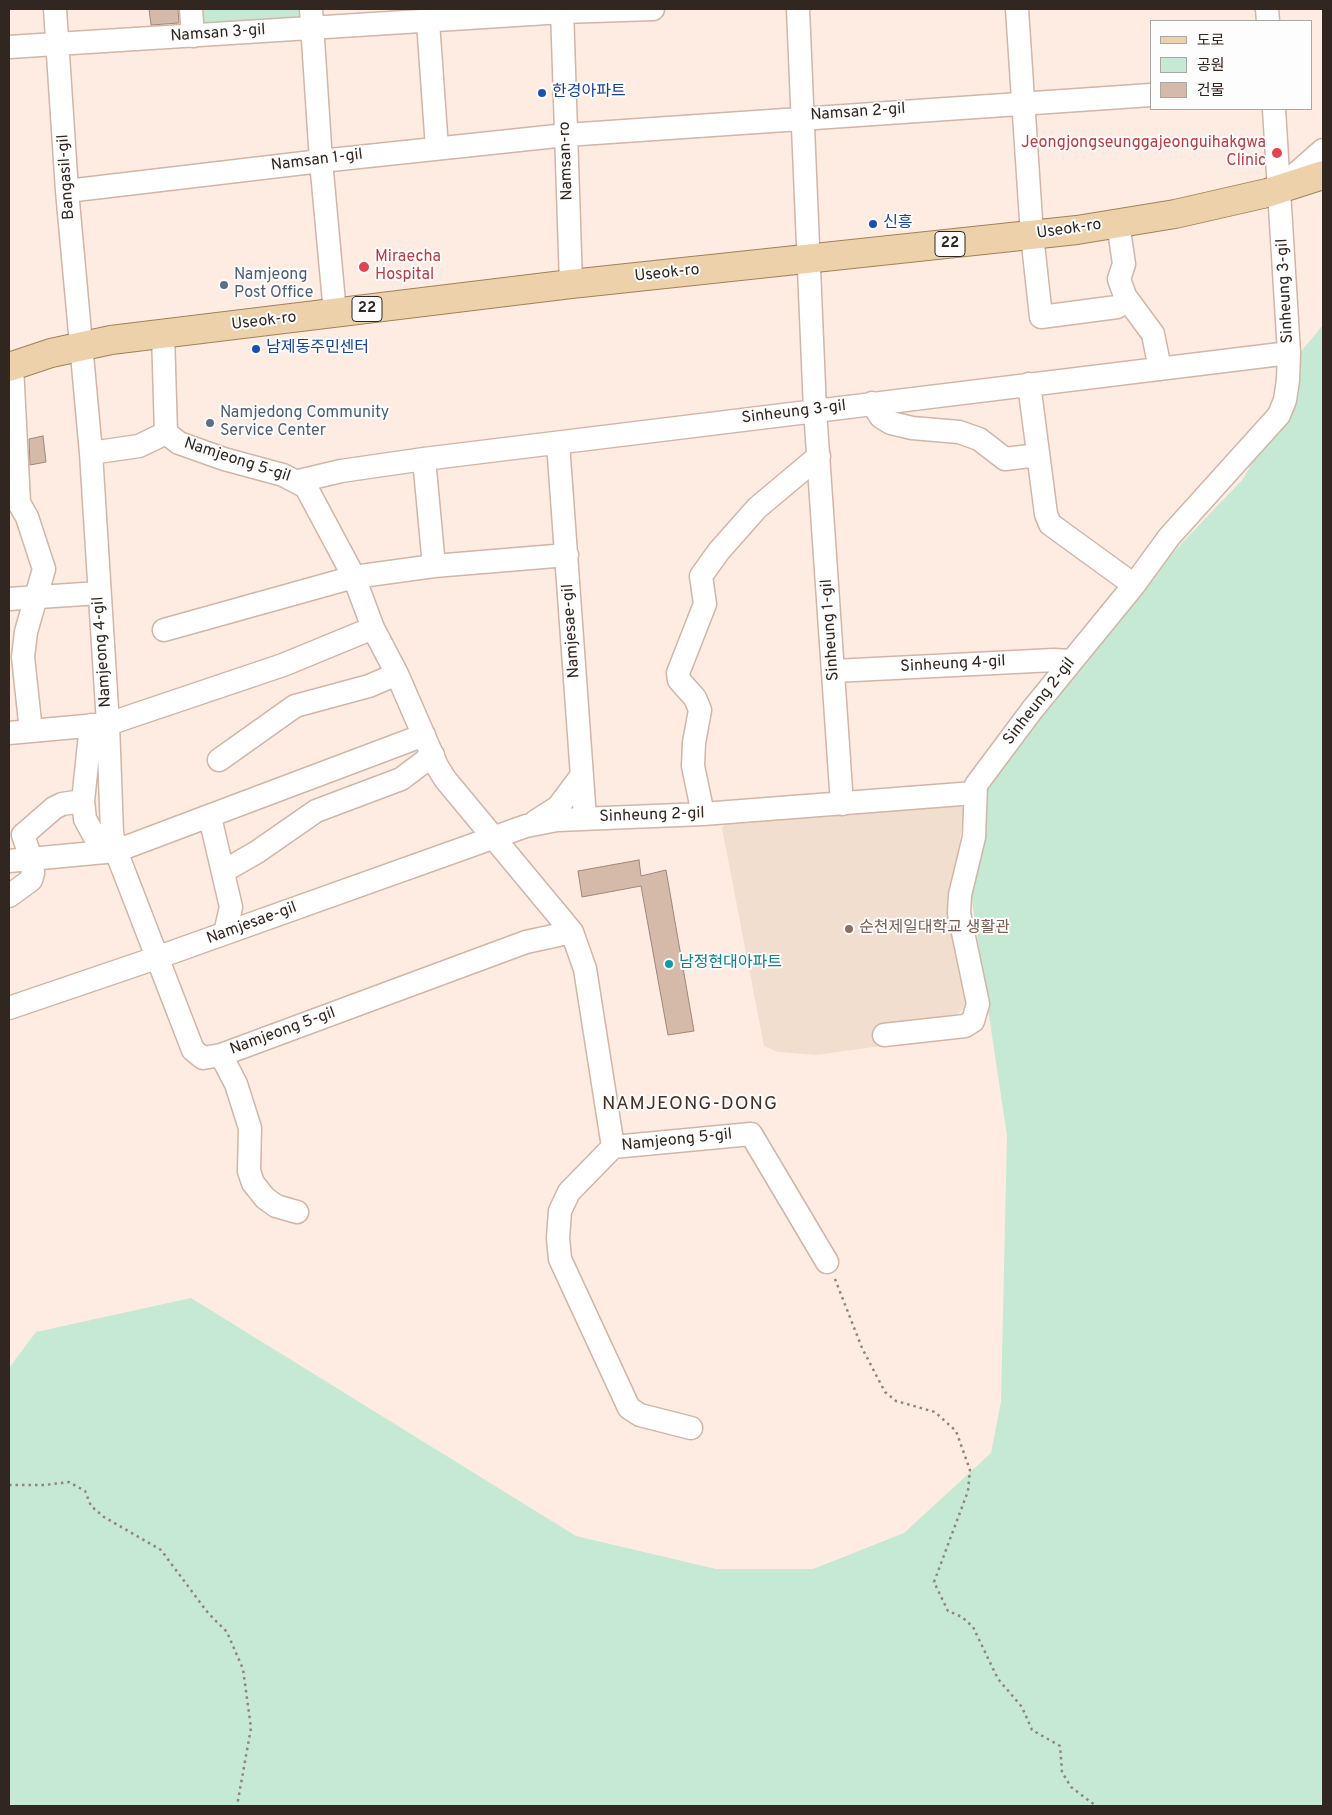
<!DOCTYPE html>
<html>
<head>
<meta charset="utf-8">
<style>
  body { margin:0 }
  #map { position:relative; width:1332px; height:1815px; overflow:hidden; background:#feece2; font-family:Overpass,"Noto Sans KR",sans-serif }
  canvas { display:block }
  .frame { position:absolute; inset:0; border:10px solid #312620; pointer-events:none }
  .legend { position:absolute; left:1150px; top:20px; width:162px; height:90px; box-sizing:border-box; background:#fdfdfd; border:1px solid #aba7a5; margin:0; padding:6px 9px; list-style:none; font-size:15px; color:#312620 }
  .legend li { display:flex; align-items:center; gap:10px; height:25px }
  .legend b { width:25px; border:1px solid #aba7a5 }
</style>
</head>
<body>
<div id="map">
<canvas width="1332" height="1815"></canvas>
<div class="frame"></div>
<ul class="legend">
<li><b style="height:6px;background:#ecd1ab"></b>도로</li>
<li><b style="height:14px;background:#c5e9d2"></b>공원</li>
<li><b style="height:14px;background:#d5b9a9"></b>건물</li>
</ul>
</div>
<script>
const g = document.querySelector('canvas').getContext('2d');
g.lineJoin = 'round';
function fillPath(path, color) {
  g.fillStyle = color;
  g.fill(path, 'evenodd');
}
function toPath(rows) {
  const path = new Path2D();
  for (const r of rows) {
    path.moveTo(r[0], r[1]);
    for (let i = 2; i < r.length; i += 2) path.lineTo(r[i], r[i + 1]);
  }
  return path;
}
function trace(path, color, width, dash) {
  g.strokeStyle = color;
  g.lineWidth = width;
  g.lineCap = dash ? 'butt' : 'round';
  g.setLineDash(dash || []);
  g.stroke(path);
}
function drawText(font, color, halo, rows, align = 'center') {
  g.font = font + ' Overpass,"Noto Sans KR",sans-serif';
  g.lineWidth = 4;
  g.setLineDash([]);
  g.textBaseline = 'middle';
  g.strokeStyle = halo;
  g.fillStyle = color;
  for (const [text, x, y, turn = 0] of rows) {
    g.save();
    g.translate(x, y);
    g.rotate((+turn || 0) * Math.PI / 180);
    g.textAlign = isNaN(turn) ? turn : align;
    if (halo) g.strokeText(text, 0, 0);
    g.fillText(text, 0, 0);
    g.restore();
  }
}
fillPath(toPath([
  [965,804,954,879,970,1000,958,1014,878,1027,881,1046,816,1055,778,1052,764,1046,722,828,728,820]
]), '#f2decf');
fillPath(toPath([
  [199,9,302,9,302,16,292,25,209,28,200,21],
  [1323,325,1323,1806,9,1806,9,1368,36,1332,191,1298,576,1536,716,1569,813,1569,904,1533,991,1453,1001,1402,1007,1136,971,894,983,790,1139,588,1243,479,1279,415,1289,366]
]), '#c5e9d2');
const building = toPath([
  [149,9,178,9,179,23,151,25,149,9],
  [43,436,46,462,30,465,29,439,43,436],
  [639,860,641,876,666,870,694,1031,668,1035,641,886,582,897,578,871,639,860]
]);
fillPath(building, '#d5b9a9');
trace(building, '#a08677', 1);
const minor = toPath([
  [55,9,67,191,91,453,108,724,112,833,116,851,193,1050,203,1058,221,1055,526,942,572,932],
  [191,9,193,36],
  [311,9,321,161,335,313],
  [562,9,571,284],
  [798,9,815,410,842,804],
  [1017,9,1032,235,1041,317,1117,307,1128,300],
  [1267,9,1268,21],
  [428,22,437,148],
  [9,47,563,12,653,9],
  [1281,187,1323,150],
  [67,191,321,161,566,135,1151,95],
  [1118,223,1124,264,1119,279,1125,296,1153,334,1160,369],
  [163,334,166,433,179,443,224,459,283,475,306,487,354,577,373,628,397,674,437,766,445,779,572,932,585,969,613,1147,751,1134,827,1262],
  [12,366,19,503,27,517,44,569,26,632,23,657,31,731],
  [1029,384,1046,514,1050,524,1134,585],
  [872,403,881,417,891,423,912,428,959,432,979,439,1005,459,1038,455],
  [558,443,585,818],
  [91,453,139,446,166,433],
  [424,459,434,566],
  [299,481,341,471,424,459,1289,353,1274,109],
  [9,599,99,593],
  [164,630,354,577,434,566,567,555],
  [834,671,1054,660,1071,661],
  [91,725,83,801,85,819,103,852],
  [9,733,108,724,283,665,373,628],
  [219,760,295,706,369,686,397,674],
  [703,814,693,766,694,743,700,710,695,698,679,680,678,673,705,604,701,576,719,551,757,508,819,456],
  [210,817,231,907,225,933],
  [536,821,558,807,582,775],
  [9,861,116,851,424,735],
  [224,871,257,852,316,811,401,779,433,755],
  [9,896,31,880,33,873,31,858,23,835,54,808,62,804,83,801],
  [9,1008,156,958,526,826,557,820,703,814,974,793],
  [884,1035,965,1026,973,1021,978,1004,959,913,960,895,974,837,976,785,1032,710,1134,585,1169,537,1279,415,1285,400,1288,380,1289,353],
  [221,1055,236,1084,250,1128,249,1171,253,1183,265,1198,276,1206,297,1212],
  [613,1147,569,1192,560,1211,558,1238,560,1259,629,1408,640,1415,691,1428]
]);
const major = toPath([
  [9,367,51,353,111,340,571,284,1077,230,1175,214,1267,193,1323,175]
]);
trace(minor, '#d1b5a6', 25);
trace(major, '#a28156', 30);
trace(toPath([
  [835,1279,862,1348,885,1392,896,1401,935,1412,956,1431,970,1470,968,1491,934,1582,948,1611,962,1617,973,1627,998,1679,1022,1707,1032,1730,1060,1746,1062,1772,1071,1787,1096,1806],
  [9,1485,45,1485,69,1482,85,1491,91,1506,104,1517,161,1550,208,1613,227,1632,243,1669,251,1728,237,1806]
]), '#92847c', 2.5, [2.5, 4]);
trace(minor, '#fff', 22);
trace(major, '#ecd1ab', 28);
for (const [x, y, r, color] of [
  [542,93,5,"#1a4fb4"],
  [1277,153,6,"#e0444e"],
  [873,224,5,"#1a4fb4"],
  [364,267,6,"#e0444e"],
  [224,285,5,"#5c6f8a"],
  [256,349,5,"#1a4fb4"],
  [210,423,5,"#5c6f8a"],
  [849,929,5,"#8d6e63"],
  [669,964,5,"#0f9aa8"]
]) {
  const dot = new Path2D();
  dot.arc(x, y, r, 0, 2 * Math.PI);
  g.fillStyle = color;
  g.fill(dot);
  trace(dot, '#fdfdfd', 2);
}
for (const [x, y, w] of [
  [950,244,30],
  [367,309,30]
]) {
  const box = new Path2D();
  box.roundRect(x - w / 2, y - 12.5, w, 25, 4);
  g.fillStyle = '#fdfdfd';
  g.fill(box);
  trace(box, '#312620', 1);
}
drawText('bold 15px', '#312620', null, [
  ["22",950,244],
  ["22",367,309]
]);
drawText('16px', '#312620', '#fdfdfd', [
  ["Namsan 3-gil",218,34,-4],
  ["Namsan 2-gil",858,113,-4],
  ["Namsan 1-gil",317,161,-7],
  ["Namsan-ro",567,161,-92],
  ["Bangasil-gil",67,177,-94],
  ["Useok-ro",1069,230,-8],
  ["Useok-ro",667,274,-6],
  ["Sinheung 3-gil",1286,291,-93],
  ["Useok-ro",264,322,-7],
  ["Sinheung 3-gil",794,413,-7],
  ["Namjeong 5-gil",237,461,18],
  ["Sinheung 1-gil",831,630,-94],
  ["Namjesae-gil",572,631,-94],
  ["Namjeong 4-gil",103,652,-94],
  ["Sinheung 4-gil",953,665,-3],
  ["Sinheung 2-gil",1040,702,-52],
  ["Sinheung 2-gil",652,816,-2],
  ["Namjesae-gil",252,924,-20],
  ["Namjeong 5-gil",283,1032,-20],
  ["Namjeong 5-gil",677,1141,-6]
]);
drawText('16px', '#164399', '#fdfdfd', [
  ["한경아파트",552,93],
  ["신흥",883,224],
  ["남제동주민센터",266,349]
], 'left');
drawText('16px', '#be3a42', '#fdfdfd', [
  ["Jeongjongseunggajeonguihakgwa",1266,144],
  ["Clinic",1266,162],
  ["Miraecha",375,258,"left"],
  ["Hospital",375,276,"left"]
], 'right');
drawText('16px', '#4e5e75', '#fdfdfd', [
  ["Namjeong",234,276],
  ["Post Office",234,294],
  ["Namjedong Community",220,414],
  ["Service Center",220,432]
], 'left');
drawText('16px', '#785e54', '#fdfdfd', [
  ["순천제일대학교 생활관",859,929]
], 'left');
drawText('16px', '#0d838f', '#fdfdfd', [
  ["남정현대아파트",679,964]
], 'left');
g.letterSpacing = '1px';
drawText('19px', '#463024', '#fdfdfd', [
  ["NAMJEONG-DONG",690,1105]
]);
g.letterSpacing = '0px';
</script>
</body>
</html>
